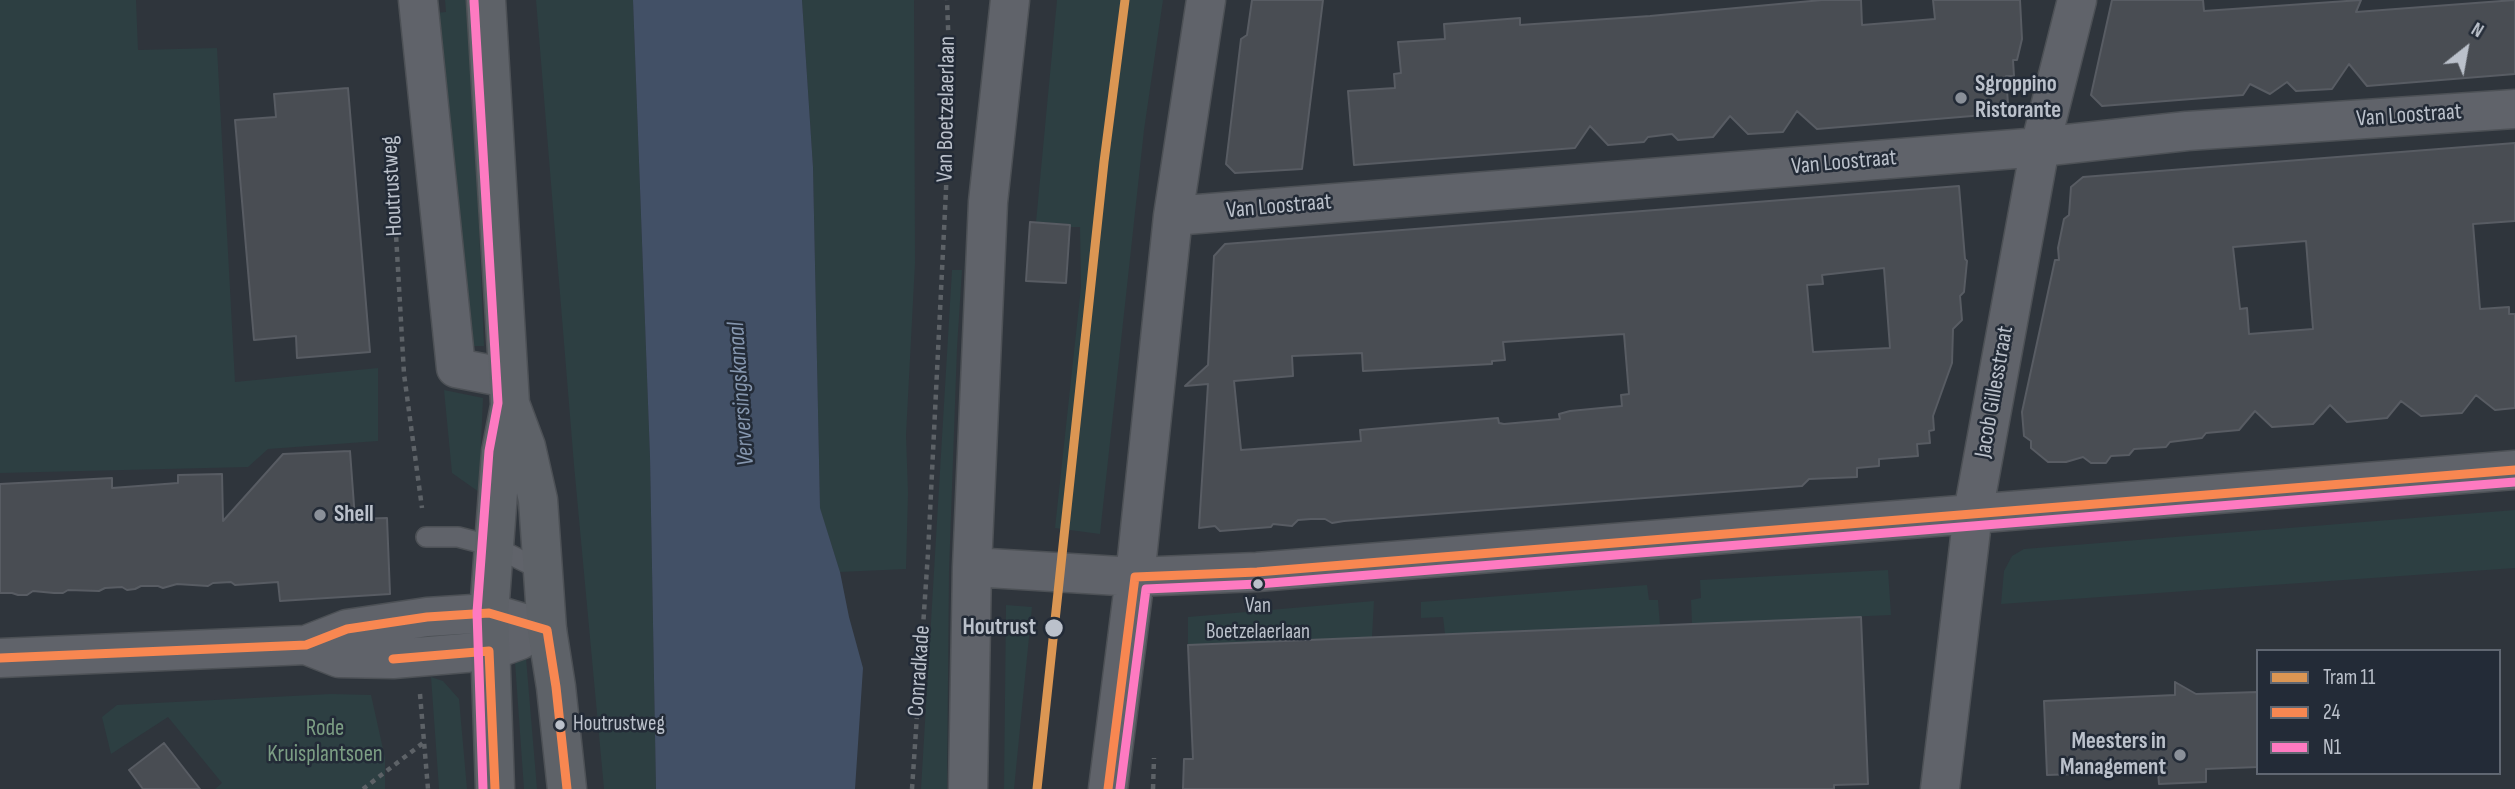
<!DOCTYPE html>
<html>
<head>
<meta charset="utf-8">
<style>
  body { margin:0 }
  #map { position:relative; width:2515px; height:789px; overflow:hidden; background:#2f353c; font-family:"Sofia Sans Condensed",sans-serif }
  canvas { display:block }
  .legend { position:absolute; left:2256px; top:649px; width:245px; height:126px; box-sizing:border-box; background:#232b37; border:2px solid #606772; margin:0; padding:9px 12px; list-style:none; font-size:21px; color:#bbc1cb }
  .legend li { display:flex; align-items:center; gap:14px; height:35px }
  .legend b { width:35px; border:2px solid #606772 }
  .north { position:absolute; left:2431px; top:14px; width:70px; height:70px; -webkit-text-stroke:5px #232b37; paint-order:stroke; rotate:31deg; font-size:19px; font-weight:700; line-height:28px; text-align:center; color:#bbc1cb }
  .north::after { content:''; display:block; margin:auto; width:24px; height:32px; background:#bbc1cb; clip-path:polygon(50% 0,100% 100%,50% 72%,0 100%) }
</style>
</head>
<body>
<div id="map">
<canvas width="2515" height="789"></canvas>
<ul class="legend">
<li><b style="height:9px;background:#db9653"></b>Tram 11</li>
<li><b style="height:9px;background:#f88751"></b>24</li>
<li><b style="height:9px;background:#fe7ac1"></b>N1</li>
</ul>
<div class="north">N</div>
</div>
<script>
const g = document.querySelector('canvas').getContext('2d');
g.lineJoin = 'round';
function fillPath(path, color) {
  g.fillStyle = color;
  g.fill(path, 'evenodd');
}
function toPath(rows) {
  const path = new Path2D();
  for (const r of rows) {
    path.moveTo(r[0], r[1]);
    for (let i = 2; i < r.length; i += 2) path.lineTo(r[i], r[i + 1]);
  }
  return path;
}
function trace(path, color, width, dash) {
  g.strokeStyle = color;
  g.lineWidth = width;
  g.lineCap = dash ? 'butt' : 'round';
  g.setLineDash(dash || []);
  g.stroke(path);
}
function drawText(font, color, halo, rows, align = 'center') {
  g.font = font + ' "Sofia Sans Condensed",sans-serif';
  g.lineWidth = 5;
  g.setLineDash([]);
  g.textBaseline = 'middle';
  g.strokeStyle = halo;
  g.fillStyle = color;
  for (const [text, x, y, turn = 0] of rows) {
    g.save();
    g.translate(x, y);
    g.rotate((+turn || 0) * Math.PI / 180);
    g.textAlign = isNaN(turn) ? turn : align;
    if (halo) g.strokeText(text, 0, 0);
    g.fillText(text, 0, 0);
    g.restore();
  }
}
fillPath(toPath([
  [0,0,136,0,138,50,217,48,235,382,378,368,378,441,268,449,248,467,0,473],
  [445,0,466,0,472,59,484,346,464,346,434,13,446,12],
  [536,0,633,0,650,457,656,789,604,789,574,465],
  [802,0,914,0,915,263,906,435,908,493,906,569,840,572,820,509,813,167],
  [1057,0,1163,0,1144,130,1100,534,1055,528,1081,287,1080,227,1071,227,1070,224,1036,222],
  [952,270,962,270,957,348,949,571,947,789,921,789],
  [444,390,483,398,479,492,452,473],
  [2515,510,2515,568,2001,604,2004,571,2012,556,2024,549],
  [1888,570,1891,615,1692,624,1691,600,1701,598,1700,580],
  [1647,585,1649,600,1658,600,1660,625,1445,634,1443,617,1421,618,1421,602],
  [1374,601,1372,637,1188,645,1188,617],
  [1006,605,1032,607,1014,789,1004,789],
  [514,648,526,658,537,789,524,789],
  [431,677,443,681,459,699,467,789,439,789],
  [331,694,371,695,385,758,385,789,215,789,222,783,168,717,111,754,102,717,117,705]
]), '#2d3f42');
fillPath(toPath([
  [633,0,802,0,813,167,820,508,840,572,849,617,863,668,855,789,656,789,650,457]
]), '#425066');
const building = toPath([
  [1252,0,1323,0,1302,169,1235,173,1226,164,1241,39,1247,35,1252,0],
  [1822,0,1861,0,1862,25,1935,19,1933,0,2020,0,2022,39,2017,60,2013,60,2014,76,2006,76,2008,104,1996,114,1817,129,1797,111,1783,132,1748,134,1730,116,1713,137,1678,140,1672,134,1648,137,1644,142,1608,145,1590,126,1575,148,1354,165,1348,91,1395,88,1394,74,1401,73,1398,42,1445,39,1444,24,1520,18,1520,25,1650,16,1822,0],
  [2112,0,2203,0,2204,11,2361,0,2356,12,2515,0,2515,74,2367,86,2349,64,2332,89,2296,91,2287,82,2270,94,2250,84,2243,95,2102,106,2091,95,2112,0],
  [348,88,370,352,297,358,296,336,254,340,235,120,276,117,274,94,348,88],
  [2515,143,2515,221,2473,224,2480,309,2509,307,2509,314,2515,314,2515,408,2495,410,2476,395,2462,413,2421,416,2401,401,2387,418,2347,422,2330,405,2313,424,2272,427,2255,411,2239,430,2206,433,2202,438,2170,442,2166,447,2134,449,2129,455,2111,456,2106,463,2091,463,2083,457,2066,462,2048,462,2031,448,2031,441,2024,436,2022,412,2055,260,2059,260,2058,248,2064,219,2069,215,2071,187,2083,177,2515,143],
  [2306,241,2313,329,2249,334,2247,308,2240,309,2233,247,2306,241],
  [1959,186,1965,259,1967,261,1964,292,1960,296,1962,320,1953,329,1952,363,1933,416,1934,430,1929,431,1930,443,1917,444,1918,456,1879,459,1879,466,1857,468,1857,477,1809,479,1802,486,1344,521,1332,523,1325,519,1311,519,1298,520,1292,526,1273,524,1271,527,1220,531,1215,526,1199,528,1208,384,1185,386,1208,365,1214,256,1225,244,1959,186],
  [1884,268,1890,348,1813,352,1807,285,1823,284,1822,275,1884,268],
  [1624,334,1629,394,1621,395,1622,406,1570,411,1559,414,1560,419,1504,424,1499,423,1498,418,1360,430,1361,441,1241,450,1234,381,1293,376,1292,356,1362,353,1363,371,1492,364,1492,361,1505,360,1503,342,1624,334],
  [1030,222,1070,225,1066,283,1026,281,1030,222],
  [350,451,355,519,387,518,390,594,280,601,278,582,235,585,231,582,213,583,208,586,177,584,163,588,158,586,141,586,135,589,127,590,122,587,105,588,99,591,68,590,63,593,54,593,33,591,27,595,18,595,12,593,0,593,0,484,112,478,112,488,178,483,178,475,222,474,223,521,283,454,350,451],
  [1861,617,1868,784,1834,785,1834,789,1183,789,1184,759,1193,759,1188,645,1861,617],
  [2175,682,2196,694,2258,692,2258,767,2206,769,2206,782,2159,784,2158,771,2047,775,2044,701,2175,695,2175,682],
  [164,743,200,789,143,789,129,770,164,743]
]);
fillPath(building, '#494d53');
trace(building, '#585c63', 2);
const lane = toPath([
  [426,537,458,537,493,546,543,571]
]);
const street = toPath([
  [418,0,456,368,508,378],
  [1173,216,2040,147,2187,131,2515,109],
  [972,567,1135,577,1257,572,2515,470],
  [306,645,339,658,393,659,489,651,520,640],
  [0,658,306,645,347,629,427,617,489,613,547,630],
  [968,789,972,567,988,202,1010,0],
  [1108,789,1135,577,1173,216,1206,0],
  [1940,789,1973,513,2040,147,2077,0]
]);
const secondary = toPath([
  [486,0,510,404,526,447,538,500,547,630,556,687,567,789],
  [495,789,489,613,501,452,510,406]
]);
trace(lane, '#4d5156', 22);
trace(street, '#4d5156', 41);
trace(secondary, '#4d5156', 41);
trace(toPath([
  [391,147,404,374,422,508],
  [420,694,428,789],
  [363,789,423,743],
  [912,789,928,553,946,190,950,79,947,0],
  [1153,789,1154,758]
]), '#5d6267', 4.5, [5, 5]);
trace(lane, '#60636a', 19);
trace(street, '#60636a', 38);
trace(secondary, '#5e6268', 38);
trace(toPath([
  [0,658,306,645,347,629,427,617,489,613,547,630,556,687,567,789],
  [393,659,489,651,495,789],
  [1108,789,1135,577,1257,572,2515,470]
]), '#f88751', 9);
trace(toPath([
  [474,1,498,403,489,451,477,612,483,789],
  [1120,789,1146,589,1258,584,2515,482]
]), '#fe7ac1', 9);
trace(toPath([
  [1037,789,1104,162,1125,0]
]), '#db9653', 9);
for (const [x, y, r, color] of [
  [1961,98,7,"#8a9099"],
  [320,515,7,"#8a9099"],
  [1258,584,6,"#bbc1cb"],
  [1054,628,10,"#bbc1cb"],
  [560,725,6,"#bbc1cb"],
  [2180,755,7,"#8a9099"]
]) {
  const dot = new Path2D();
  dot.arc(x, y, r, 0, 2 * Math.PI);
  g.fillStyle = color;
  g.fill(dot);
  trace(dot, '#232b37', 2.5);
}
drawText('21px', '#bbc1cb', '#232b37', [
  ["Van",1258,607],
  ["Boetzelaerlaan",1258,633],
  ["Houtrustweg",573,725,"left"]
]);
drawText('bold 23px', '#bbc1cb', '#232b37', [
  ["Sgroppino",1975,85],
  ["Ristorante",1975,111],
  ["Shell",334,515],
  ["Meesters in",2166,742,"right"],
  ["Management",2166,768,"right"]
], 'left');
drawText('23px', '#bbc1cb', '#232b37', [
  ["Van Boetzelaerlaan",947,109,-89],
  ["Van Loostraat",2409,116,-4],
  ["Van Loostraat",1844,163,-5],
  ["Houtrustweg",393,186,-93],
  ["Van Loostraat",1279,207,-5],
  ["Jacob Gillesstraat",1995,392,-80],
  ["Conradkade",920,671,-86]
]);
drawText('bold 23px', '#bbc1cb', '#232b37', [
  ["Houtrust",1036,628]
], 'right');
drawText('23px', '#7c9e84', '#232b37', [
  ["Rode",325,729],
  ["Kruisplantsoen",325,755]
]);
drawText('italic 24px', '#8697af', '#232b37', [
  ["Verversingskanaal",742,394,-94]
]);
</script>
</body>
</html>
